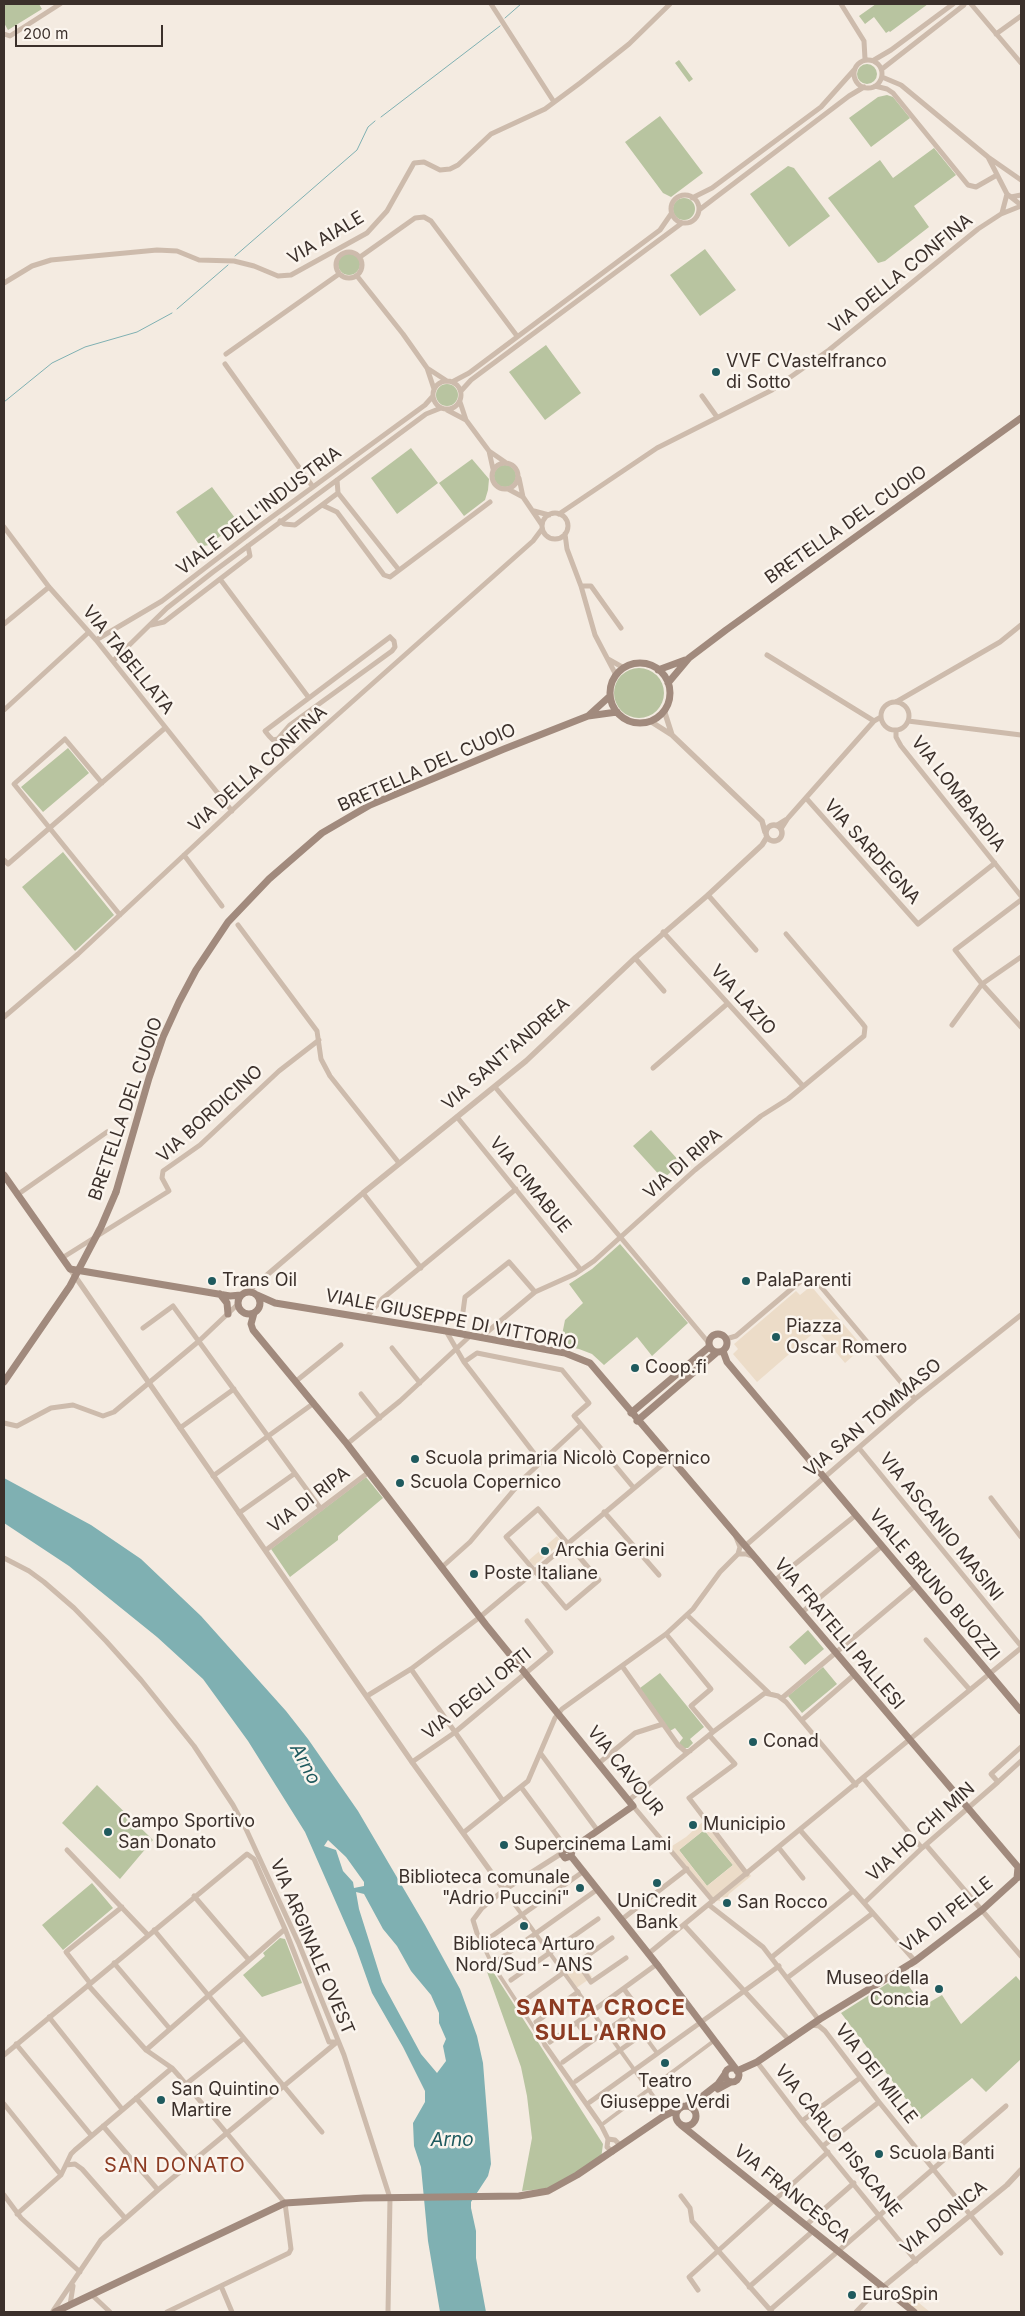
<!DOCTYPE html>
<html>
<head>
<meta charset="utf-8">
<style>
  body { margin:0 }
  #map { position:relative; width:1025px; height:2316px; overflow:hidden; background:#f4ebe1; font-family:Inter,sans-serif }
  canvas { display:block }
  .frame { position:absolute; inset:0; border:5px solid #3b302b; pointer-events:none }
  .scale { position:absolute; left:15px; top:25px; width:148px; height:22px; box-sizing:border-box; border:2px solid #3b302b; border-top:0; padding-left:6px; font-size:15px; line-height:18px; white-space:nowrap; color:#3b302b; -webkit-text-stroke:4px #fbf5ee; paint-order:stroke }
</style>
</head>
<body>
<div id="map">
<canvas width="1025" height="2316"></canvas>
<div class="frame"></div>
<div class="scale">200 m</div>
</div>
<script>
const g = document.querySelector('canvas').getContext('2d');
g.lineJoin = 'round';
function fillPath(path, color) {
  g.fillStyle = color;
  g.fill(path, 'evenodd');
}
function toPath(rows) {
  const path = new Path2D();
  for (const r of rows) {
    if (r.length === 3) {
      path.moveTo(r[0] + r[2], r[1]);
      path.arc(r[0], r[1], r[2], 0, 2 * Math.PI);
      continue;
    }
    path.moveTo(r[0], r[1]);
    for (let i = 2; i < r.length; i += 2) path.lineTo(r[i], r[i + 1]);
  }
  return path;
}
function trace(path, color, width, dash) {
  g.strokeStyle = color;
  g.lineWidth = width;
  g.lineCap = dash ? 'butt' : 'round';
  g.setLineDash(dash || []);
  g.stroke(path);
}
function drawText(font, color, halo, rows, align = 'center') {
  g.font = font + ' Inter,sans-serif';
  g.lineWidth = 5;
  g.setLineDash([]);
  g.textBaseline = 'middle';
  g.strokeStyle = halo;
  g.fillStyle = color;
  for (const [text, x, y, turn = 0] of rows) {
    g.save();
    g.translate(x, y);
    g.rotate((+turn || 0) * Math.PI / 180);
    g.textAlign = isNaN(turn) ? turn : align;
    if (halo) g.strokeText(text, 0, 0);
    g.fillText(text, 0, 0);
    g.restore();
  }
}
fillPath(toPath([
  [4,4,39,4,42,9,8,30,4,23],
  [876,4,928,4,890,32,889,31,886,33,874,17,865,24,859,16],
  [679,60,693,79,689,82,675,63],
  [867,74,10],
  [887,95,893,97,910,118,871,147,849,118,878,97],
  [660,116,703,173,671,197,663,193,625,142],
  [934,148,956,175,914,206,929,227,885,261,878,263,828,198,880,160,893,178],
  [788,166,794,168,830,216,789,247,750,194],
  [684,209,11],
  [705,249,736,290,700,316,670,275],
  [349,264,11],
  [546,345,581,393,545,420,509,372],
  [447,395,11],
  [411,448,438,483,397,514,371,478],
  [472,459,489,479,488,490,485,500,464,516,439,483],
  [505,476,11],
  [212,487,238,522,209,545,203,546,198,543,176,512],
  [639,693,25],
  [68,748,89,773,43,812,21,787],
  [63,852,114,915,75,951,22,887],
  [651,1130,681,1163,663,1179,633,1146],
  [620,1244,688,1323,652,1356,637,1337,604,1365,592,1354,579,1349,560,1345,565,1320,583,1303,569,1284,592,1269],
  [366,1477,383,1498,338,1536,338,1540,290,1577,271,1549],
  [808,1630,824,1649,805,1665,789,1647],
  [823,1667,837,1684,802,1713,788,1696],
  [660,1673,704,1727,690,1739,693,1743,688,1748,683,1748,679,1743,683,1738,675,1728,670,1731,640,1688],
  [97,1785,153,1840,120,1879,62,1823],
  [704,1830,733,1865,707,1886,679,1850],
  [92,1883,113,1908,63,1950,42,1925],
  [280,1938,285,1939,302,1983,262,1997,243,1975,265,1956,263,1953],
  [490,1967,603,2144,601,2159,552,2188,522,2191,532,2138,527,2096,521,2067,486,1969],
  [901,1975,923,2006,942,1995,961,2024,1016,1976,1021,1982,1021,2059,986,2092,972,2078,921,2119,841,2013]
]), '#b8c4a0');
fillPath(toPath([
  [811,1286,863,1347,845,1363,817,1330,757,1382,733,1354,738,1349,734,1344,796,1291,800,1295],
  [557,1536,562,1542,534,1566,529,1560],
  [707,1818,751,1876,729,1894,727,1898,720,1897,720,1901,715,1900,669,1848,686,1837],
  [704,1830,733,1865,707,1886,679,1850],
  [580,1961,592,1977,575,1989,564,1973],
  [908,2294,930,2312,919,2312,903,2300]
]), '#ecdcc8');
fillPath(toPath([
  [4,1478,91,1525,141,1559,201,1616,286,1711,308,1739,358,1811,425,1925,460,1989,477,2036,483,2063,491,2164,488,2176,471,2202,471,2208,476,2231,476,2258,486,2312,440,2312,428,2241,421,2167,414,2146,413,2123,425,2102,425,2091,403,2047,372,1993,356,1948,305,1832,248,1741,203,1679,157,1637,69,1566,4,1523],
  [328,1840,346,1857,364,1882,364,1886,354,1888,353,1882,343,1871,336,1850,324,1846],
  [356,1892,364,1894,383,1929,397,1946,411,1971,431,1995,439,2013,439,2023,446,2039,443,2046,446,2061,437,2073,421,2054,382,1982,359,1909]
]), '#7fb0b2');
trace(toPath([
  [505,18,521,4],
  [381,117,500,26],
  [235,256,357,150,368,127,375,121],
  [177,309,228,265],
  [4,402,52,363,85,347,137,332,172,313]
]), '#7fb0b2', 1);
trace(toPath([
  [504,1890,667,2115],
  [477,1933,492,1964,545,2045],
  [629,2015,657,2053],
  [604,2123,715,2040]
]), '#cdbbac', 4);
trace(toPath([
  [491,4,554,102],
  [841,4,864,41,865,59],
  [971,4,1021,63],
  [4,34,10,36,60,4],
  [996,34,1021,16],
  [868,74,14],
  [874,60,891,50,953,4],
  [882,69,964,5],
  [882,77,901,85,988,157,1021,180],
  [875,86,887,89,893,93,968,185,976,187,997,175],
  [988,157,1007,194,1002,213],
  [1007,194,1021,205],
  [685,209,14],
  [1011,197,1021,195],
  [692,198,712,188,821,107,854,70],
  [699,210,849,96,864,87],
  [349,265,13],
  [360,257,415,218,424,217,431,221,517,336],
  [357,276,403,334,427,368],
  [4,283,32,266,51,260,157,250,177,251,199,260,234,261,254,266,278,276,291,275,367,233,387,211,414,163,424,162,440,170,450,169,458,165,491,134,545,109,580,83,629,44,670,4],
  [226,354,339,274],
  [225,364,313,487],
  [447,395,14],
  [452,382,469,373,660,230,671,214],
  [434,389,427,368,447,381],
  [461,391,471,380,682,223],
  [702,396,717,417],
  [447,410,466,420,460,402],
  [466,420,489,451],
  [505,476,13],
  [493,469,489,451,505,462],
  [519,478,523,497,542,525],
  [508,489,523,497],
  [338,493,399,570],
  [322,505,337,512,384,575,390,577,490,502],
  [534,511,549,515],
  [555,526,13],
  [559,514,657,448,772,390,829,350,978,229,1001,214,1021,206],
  [280,521,284,524,295,525,338,493,337,480],
  [4,527,49,587,96,640,232,811],
  [565,534,567,549,581,586,595,635,616,675],
  [220,579,309,698],
  [581,586,591,586,621,628],
  [4,624,49,587],
  [151,625,164,622,250,556,248,546],
  [390,637,394,641,395,647,392,651,290,725,278,739,273,740,269,736,265,731,390,637],
  [96,640,162,601,261,525,425,405,433,396],
  [767,655,874,721],
  [608,659,624,668],
  [113,661,167,608,213,572,426,414,441,408],
  [896,702,1000,642,1021,625],
  [895,716,14],
  [4,710,89,632],
  [908,721,1021,735],
  [896,730,896,737,901,746,1021,896],
  [102,783,65,739,14,784,120,915],
  [806,798,918,924,995,863],
  [777,825,785,820],
  [781,829,788,818,874,721,881,717],
  [184,855,222,906],
  [4,860,8,864,165,728],
  [708,895,756,950],
  [1021,900,955,950,982,984,1021,1027],
  [238,925,317,1031,321,1059,330,1076,399,1163],
  [663,932,803,1086],
  [635,958,664,991],
  [4,1017,78,954,272,773,533,541,542,529],
  [952,1025,982,984,1021,957],
  [653,1068,727,1004],
  [495,1087,708,1342],
  [457,1117,581,1270],
  [363,1193,421,1268],
  [17,1195,107,1132],
  [62,1258,169,1191,162,1178,163,1171,200,1145,279,1071,319,1040],
  [366,1318,382,1299,516,1189],
  [143,1328,173,1306,321,1509],
  [446,1331,464,1362,540,1461],
  [460,1334,465,1297,509,1262,535,1292],
  [480,1338,535,1292,575,1274,594,1261,695,1170,761,1116,788,1099,864,1036,865,1027,862,1023,786,934],
  [726,1339,736,1336,802,1280,810,1279,817,1282,915,1399],
  [392,1348,420,1383],
  [464,1362,477,1353,562,1370,589,1403,574,1416,633,1487],
  [295,1382,341,1345],
  [361,1394,380,1418],
  [4,1423,17,1426,51,1408,73,1405,103,1416,114,1412,199,1341,238,1304],
  [180,1428,234,1389],
  [347,1444,400,1401,470,1336],
  [859,1448,1021,1646],
  [213,1476,314,1403],
  [991,1498,1021,1537],
  [538,1509,599,1580,566,1608,506,1537,538,1509],
  [604,1512,659,1575],
  [239,1513,294,1474],
  [745,1546,915,1399,1021,1315],
  [266,1550,369,1472],
  [738,1554,746,1554,754,1557],
  [4,1558,29,1571,44,1582,74,1608,106,1641,141,1680,194,1746,233,1805,246,1829,299,1944,344,2055,390,2198,388,2312],
  [441,1568,470,1542,524,1478,581,1425],
  [774,1581,856,1515],
  [801,1613,882,1546],
  [687,1615,769,1693],
  [666,1634,711,1689,691,1706,713,1732],
  [926,1640,970,1690],
  [622,1666,678,1745,686,1752,690,1751],
  [411,1669,503,1801],
  [367,1696,411,1669,480,1617,669,1459],
  [782,1698,916,1585],
  [802,1720,854,1675],
  [709,1735,735,1764,689,1798,747,1874],
  [1021,1747,991,1774,998,1782,1021,1761],
  [541,1754,598,1831],
  [412,1762,454,1733,551,1652,527,1621],
  [599,1763,635,1733,663,1724],
  [863,1778,922,1848],
  [521,1787,567,1849],
  [629,1800,713,1732,765,1693,778,1696,786,1702,856,1785],
  [633,1806,713,1901],
  [800,1830,915,1961],
  [463,1833,528,1781,555,1718,562,1709,666,1634,693,1609,720,1572,738,1554,740,1547,736,1537],
  [926,1845,1021,1956],
  [779,1848,803,1878],
  [67,1850,148,1935],
  [194,1896,249,1960],
  [864,1903,922,1848,998,1782],
  [709,1905,763,1947,819,2020],
  [621,1920,687,1869],
  [684,1925,790,2041],
  [154,1930,322,2132],
  [477,1933,473,1920,482,1908,504,1890],
  [485,1941,584,1871],
  [648,1954,1021,1648],
  [772,1957,853,1891],
  [497,1961,598,1889],
  [114,1963,170,2029],
  [578,1963,591,1982,626,1958],
  [787,1978,873,1913],
  [511,1980,598,1919],
  [90,1983,66,1952,122,1907],
  [88,1985,146,2050,172,2068,180,2077,285,2203,291,2249,289,2253,167,2312],
  [524,2001,612,1938],
  [49,2017,122,2109],
  [536,2022,578,1992],
  [577,2023,591,2042],
  [811,2025,819,2026,825,2031,879,2102,1001,2253],
  [550,2042,657,1964],
  [16,2044,91,2135],
  [545,2045,601,2125,608,2139,607,2147,613,2152],
  [146,2050,285,1929],
  [4,2055,247,1854,254,1859,285,1929,329,2042,338,2042],
  [563,2062,638,2008,624,1989],
  [757,2062,802,2121,916,2261],
  [576,2081,643,2034],
  [186,2084,243,2039],
  [136,2098,191,2162],
  [590,2102,779,1966],
  [4,2104,61,2175],
  [802,2121,860,2078],
  [103,2126,158,2190],
  [608,2139,615,2140,621,2146],
  [823,2146,879,2102],
  [66,2165,75,2164,82,2169,125,2218],
  [4,2195,21,2218,80,2272],
  [681,2196,690,2208,692,2221,772,2312],
  [17,2214,61,2175,71,2154,75,2150,172,2068],
  [806,2225,854,2183],
  [221,2286,232,2312],
  [749,2287,813,2231],
  [698,2290,689,2277,828,2152],
  [92,2295,110,2312],
  [70,2305,73,2286],
  [770,2310,1006,2106],
  [53,2311,101,2240,158,2190,337,2042],
  [856,2312,878,2289,883,2287]
]), '#cdbbac', 5);
trace(toPath([
  [664,710,672,735],
  [650,721,672,735,762,821,765,832],
  [774,833,8],
  [70,1269,412,1762,504,1890,562,1853],
  [247,1292,363,1193,526,1061,635,958,708,895,762,845,767,837],
  [883,2287,1007,2185,1021,2170]
]), '#cdbbac', 5.5);
trace(toPath([
  [640,693,30],
  [658,670,685,660],
  [668,683,689,658,726,630,1021,418],
  [588,716,610,696],
  [4,1175,70,1269,230,1296,241,1295],
  [116,1192,149,1078,163,1037,179,1002,196,970,228,922,269,879,322,833,370,805,504,749,588,716,617,712],
  [249,1303,11],
  [220,1294,227,1303,228,1314],
  [257,1295,275,1303,446,1331,565,1353,590,1363,1018,1867,1017,1878],
  [254,1313,251,1324,253,1330,347,1444,486,1625,633,1806,570,1850],
  [718,1343,9],
  [723,1351,727,1362,1021,1711],
  [631,1413,709,1347],
  [637,1421,716,1353],
  [571,1856,565,1858,562,1854,563,1850,568,1849,572,1851,571,1856,659,1967,736,2069],
  [732,2075,7],
  [737,2071,757,2062,820,2019,915,1961,982,1910,1015,1880],
  [718,2089,731,2082],
  [686,2116,10],
  [686,2106,695,2102,718,2084,725,2074],
  [681,2125,914,2312],
  [55,2312,285,2203,364,2198,519,2196,548,2191,577,2175,664,2116,680,2108]
]), '#a18a7d', 7);
trace(toPath([
  [4,1382,70,1286,101,1227,116,1192]
]), '#a18a7d', 7);
for (const [x, y, r, color] of [
  [716,372,5,"#1f5a5e"],
  [212,1281,5,"#1f5a5e"],
  [746,1281,5,"#1f5a5e"],
  [776,1337,5,"#1f5a5e"],
  [635,1368,5,"#1f5a5e"],
  [415,1459,5,"#1f5a5e"],
  [400,1483,5,"#1f5a5e"],
  [545,1551,5,"#1f5a5e"],
  [474,1574,5,"#1f5a5e"],
  [753,1742,5,"#1f5a5e"],
  [693,1825,5,"#1f5a5e"],
  [108,1832,5,"#1f5a5e"],
  [504,1845,5,"#1f5a5e"],
  [657,1883,5,"#1f5a5e"],
  [580,1888,5,"#1f5a5e"],
  [727,1903,5,"#1f5a5e"],
  [524,1926,5,"#1f5a5e"],
  [939,1989,5,"#1f5a5e"],
  [665,2063,5,"#1f5a5e"],
  [161,2100,5,"#1f5a5e"],
  [879,2154,5,"#1f5a5e"],
  [852,2295,5,"#1f5a5e"]
]) {
  const dot = new Path2D();
  dot.arc(x, y, r, 0, 2 * Math.PI);
  g.fillStyle = color;
  g.fill(dot);
  trace(dot, '#fbf5ee', 2);
}
drawText('18px', '#3b302b', '#fbf5ee', [
  ["VIA AIALE",326,238,-31],
  ["VIA DELLA CONFINA",901,274,-39],
  ["VIALE DELL'INDUSTRIA",259,511,-37],
  ["BRETELLA DEL CUOIO",846,525,-35],
  ["VIA TABELLATA",128,660,51],
  ["BRETELLA DEL CUOIO",427,768,-24],
  ["VIA DELLA CONFINA",258,769,-42],
  ["VIA LOMBARDIA",958,794,52],
  ["VIA SARDEGNA",872,852,48],
  ["VIA LAZIO",743,1000,48],
  ["VIA SANT'ANDREA",506,1054,-41],
  ["BRETELLA DEL CUOIO",126,1109,-71],
  ["VIA BORDICINO",210,1114,-42],
  ["VIA DI RIPA",683,1164,-41],
  ["VIA CIMABUE",530,1185,51],
  ["VIALE GIUSEPPE DI VITTORIO",451,1320,11],
  ["VIA SAN TOMMASO",873,1418,-40],
  ["VIA DI RIPA",309,1500,-37],
  ["VIA ASCANIO MASINI",941,1527,51],
  ["VIALE BRUNO BUOZZI",934,1585,50],
  ["VIA FRATELLI PALLESI",839,1634,50],
  ["VIA DEGLI ORTI",477,1694,-39],
  ["VIA CAVOUR",625,1771,51],
  ["VIA HO CHI MIN",921,1832,-42],
  ["VIA DI PELLE",947,1915,-38],
  ["VIA ARGINALE OVEST",312,1947,67],
  ["VIA DEI MILLE",876,2074,52],
  ["VIA CARLO PISACANE",838,2141,51],
  ["VIA FRANCESCA",792,2194,39],
  ["VIA DONICA",944,2218,-39]
]);
drawText('18px', '#3b302b', '#fbf5ee', [
  ["VVF CVastelfranco",726,362],
  ["di Sotto",726,383],
  ["Trans Oil",222,1281],
  ["PalaParenti",756,1281],
  ["Piazza",786,1327],
  ["Oscar Romero",786,1348],
  ["Coop.fi",645,1368],
  ["Scuola primaria Nicolò Copernico",425,1459],
  ["Scuola Copernico",410,1483],
  ["Archia Gerini",555,1551],
  ["Poste Italiane",484,1574],
  ["Conad",763,1742],
  ["Campo Sportivo",118,1822],
  ["San Donato",118,1843],
  ["Municipio",703,1825],
  ["Supercinema Lami",514,1845],
  ["Biblioteca comunale",570,1878,"right"],
  ["\"Adrio Puccini\"",570,1899,"right"],
  ["UniCredit",657,1902,"center"],
  ["Bank",657,1923,"center"],
  ["San Rocco",737,1903],
  ["Biblioteca Arturo",524,1945,"center"],
  ["Nord/Sud - ANS",524,1966,"center"],
  ["Museo della",929,1979,"right"],
  ["Concia",929,2000,"right"],
  ["Teatro",665,2082,"center"],
  ["Giuseppe Verdi",665,2103,"center"],
  ["San Quintino",171,2090],
  ["Martire",171,2111],
  ["Scuola Banti",889,2154],
  ["EuroSpin",862,2295]
], 'left');
drawText('italic 19px', '#1f5a5e', '#fbf5ee', [
  ["Arno",305,1764,62],
  ["Arno",452,2140]
]);
g.letterSpacing = '1px';
drawText('20px', '#8c3b22', '#fbf5ee', [
  ["SAN DONATO",175,2166]
]);
g.letterSpacing = '0px';
g.letterSpacing = '1px';
drawText('bold 22px', '#8c3b22', '#fbf5ee', [
  ["SANTA CROCE",601,2008],
  ["SULL'ARNO",601,2033]
]);
g.letterSpacing = '0px';
</script>
</body>
</html>
